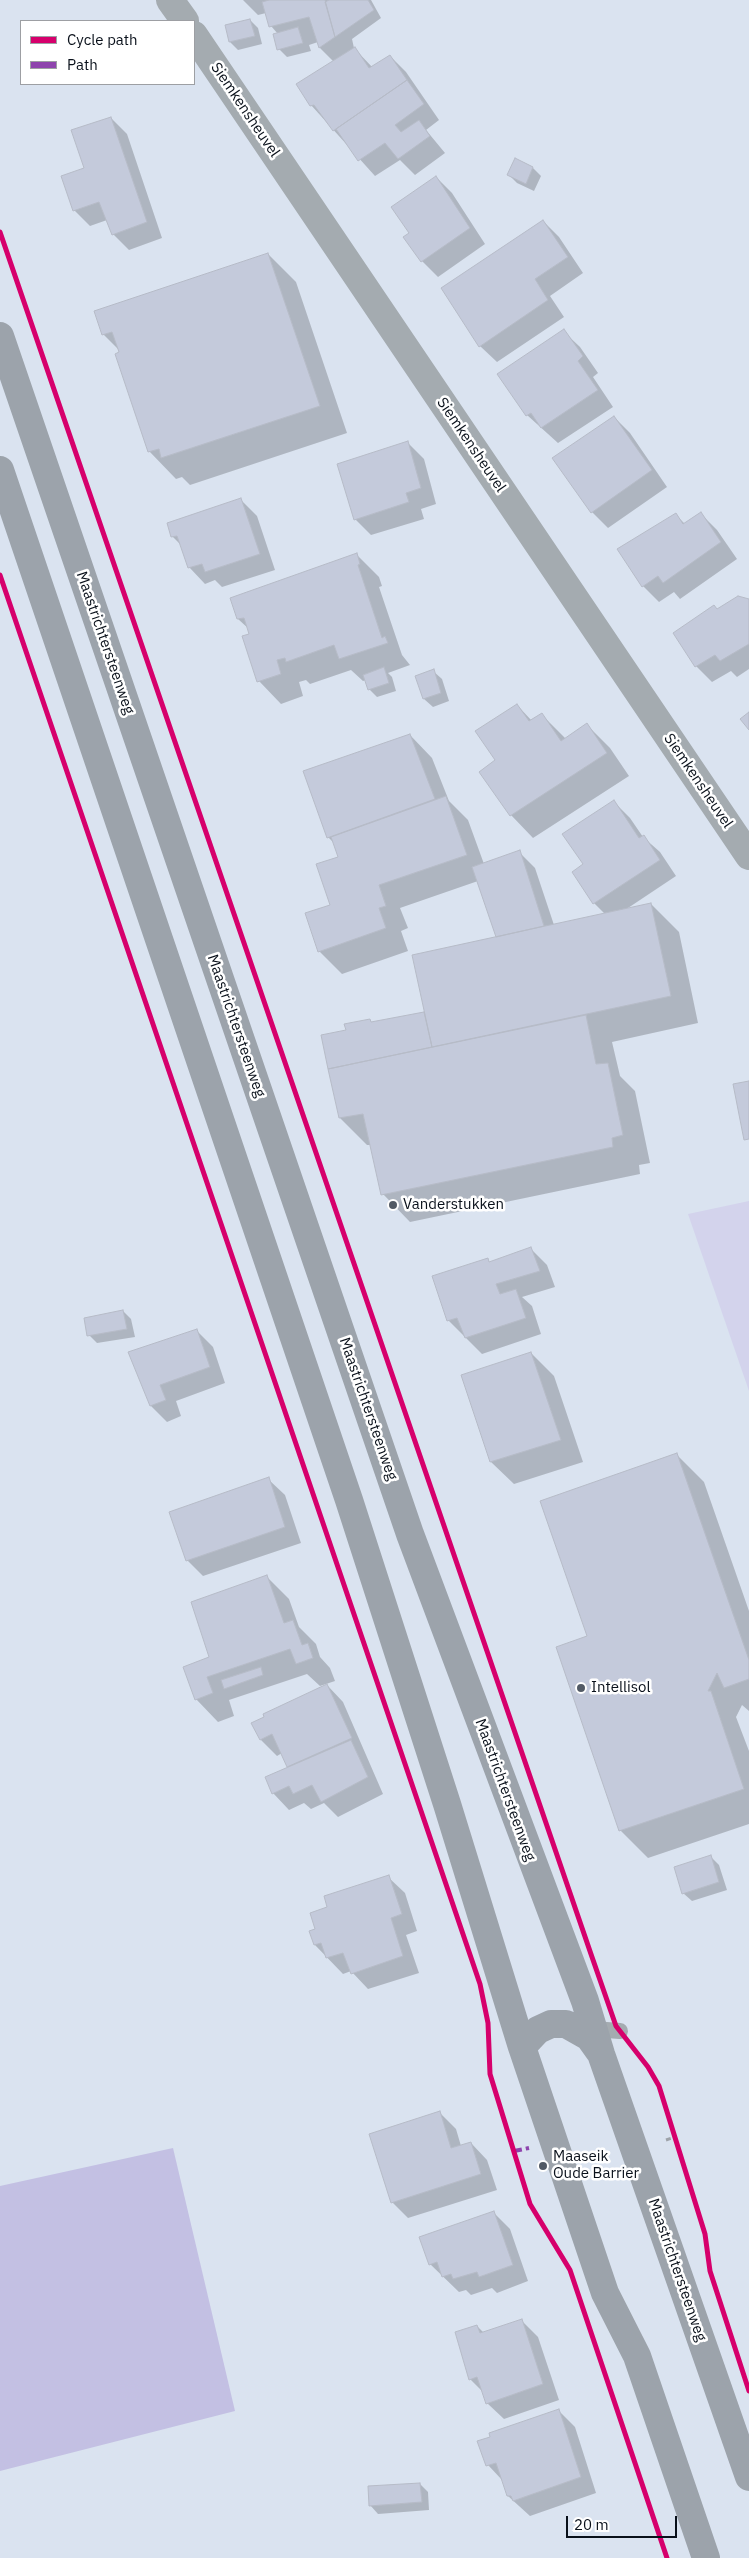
<!DOCTYPE html>
<html>
<head>
<meta charset="utf-8">
<style>
  body { margin:0 }
  #map { position:relative; width:749px; height:2558px; overflow:hidden; background:#dae3f0; font-family:"IBM Plex Sans",sans-serif }
  canvas { display:block }
  .legend { position:absolute; left:20px; top:20px; width:175px; height:65px; box-sizing:border-box; background:#fff; border:1px solid #9d9fa3; margin:0; padding:6px 9px; list-style:none; font-size:15px; color:#09101a }
  .legend li { display:flex; align-items:center; gap:10px; height:25px }
  .legend b { width:25px; border:1px solid #9d9fa3 }
  .scale { position:absolute; left:566px; top:2516px; width:111px; height:22px; box-sizing:border-box; border:2px solid #09101a; border-top:0; padding-left:6px; font-size:15px; line-height:18px; white-space:nowrap; color:#09101a; -webkit-text-stroke:4px #fff; paint-order:stroke }
</style>
</head>
<body>
<div id="map">
<canvas width="749" height="2558"></canvas>
<ul class="legend">
<li><b style="height:6px;background:#d6006c"></b>Cycle path</li>
<li><b style="height:6px;background:#8e44ad"></b>Path</li>
</ul>
<div class="scale">20 m</div>
</div>
<script>
const g = document.querySelector('canvas').getContext('2d');
g.lineJoin = 'round';
function fillPath(path, color) {
  g.fillStyle = color;
  g.fill(path, 'evenodd');
}
function toPath(rows) {
  const path = new Path2D();
  for (const r of rows) {
    path.moveTo(r[0], r[1]);
    for (let i = 2; i < r.length; i += 2) path.lineTo(r[i], r[i + 1]);
  }
  return path;
}
function trace(path, color, width, dash) {
  g.strokeStyle = color;
  g.lineWidth = width;
  g.lineCap = dash ? 'butt' : 'round';
  g.setLineDash(dash || []);
  g.stroke(path);
}
function drawText(font, color, halo, rows, align = 'center') {
  g.font = font + ' "IBM Plex Sans",sans-serif';
  g.lineWidth = 5;
  g.setLineDash([]);
  g.textBaseline = 'middle';
  g.strokeStyle = halo;
  g.fillStyle = color;
  for (const [text, x, y, turn = 0] of rows) {
    g.save();
    g.translate(x, y);
    g.rotate((+turn || 0) * Math.PI / 180);
    g.textAlign = isNaN(turn) ? turn : align;
    if (halo) g.strokeText(text, 0, 0);
    g.fillText(text, 0, 0);
    g.restore();
  }
}
fillPath(toPath([
  [749,1201,749,1391,688,1214]
]), '#d3d3ec');
fillPath(toPath([
  [173,2148,235,2411,0,2471,0,2186]
]), '#c3c0e3');
fillPath(toPath([
  [243,0,371,0,381,18,352,39,354,48,373,68,390,56,406,72,439,120,426,130,445,153,415,175,400,160,375,176,311,105,334,62,320,48,318,42,309,45,311,51,287,57,279,49,278,34,271,26,266,13,258,15],
  [250,20,258,28,262,44,238,50,230,42],
  [111,118,127,134,162,238,129,250,113,234,107,220,90,226,74,210,85,168],
  [533,168,541,176,534,191,517,183,509,175],
  [436,177,452,193,485,244,438,277,422,261,411,233],
  [543,221,559,237,583,273,550,296,564,317,497,362,480,346],
  [268,254,296,282,347,433,190,485,182,477,176,479,149,451,119,350,103,334],
  [563,331,580,347,598,373,593,377,613,407,558,443,527,415],
  [614,417,630,433,667,487,608,528,592,512],
  [407,442,424,459,436,504,421,509,424,519,371,535,355,519],
  [241,500,257,516,275,570,222,587,215,580,205,584,189,567,181,545,172,536],
  [701,514,717,530,737,559,680,599,674,592,659,602,643,586,676,515,685,524],
  [357,555,379,577,382,586,379,587,402,655,410,665,388,673,392,677,396,691,377,697,369,689,366,680,363,681,351,670,310,684,306,680,299,682,303,696,281,704,259,681,249,629,238,619],
  [749,600,749,669,737,677,731,671,712,682,696,666,717,611],
  [433,671,442,679,449,701,433,707,424,699,416,676],
  [517,705,532,721,542,715,566,739,587,725,610,748,629,776,533,838,511,815],
  [410,735,432,758,449,801,468,820,484,864,519,852,535,868,554,925,605,914,594,903,585,865,614,802,630,818,643,837,660,852,676,876,625,910,651,904,679,932,698,1023,612,1042,620,1076,635,1091,650,1163,639,1165,640,1174,410,1222,383,1194,371,1145,367,1145,340,1118,329,1068,347,1030,369,1020,372,1023,423,1013,427,1017,497,937,478,881,400,908,408,928,401,931,408,951,342,974,319,951,331,906,340,858,335,844,328,837],
  [531,1249,547,1265,555,1287,522,1297,532,1306,541,1334,482,1354,448,1320,487,1260,490,1263],
  [123,1311,131,1319,135,1337,97,1343,89,1335],
  [196,1330,213,1347,225,1383,176,1401,181,1416,167,1422,151,1406,130,1353],
  [531,1353,554,1376,583,1462,514,1484,491,1462,462,1376],
  [677,1455,704,1482,749,1611,749,1711,742,1705,736,1717,749,1751,749,1824,648,1858,620,1830,588,1637],
  [268,1479,285,1495,301,1543,203,1576,187,1560],
  [267,1577,289,1599,299,1627,316,1644,320,1657,330,1668,335,1681,320,1686,307,1674,229,1700,234,1716,218,1722,196,1699,211,1658],
  [327,1685,343,1702,383,1794,338,1817,324,1803,311,1809,304,1803,289,1810,273,1793,289,1768,282,1753,277,1756,261,1740,253,1723],
  [711,1857,719,1865,727,1890,692,1901,683,1893],
  [388,1877,405,1893,417,1931,406,1935,419,1973,368,1989,351,1971,343,1974,315,1945,311,1932,317,1930,328,1907],
  [440,2113,456,2129,461,2146,471,2143,487,2160,497,2190,408,2218,392,2202],
  [494,2213,510,2229,528,2281,497,2293,492,2288,471,2295,466,2290,459,2292,430,2264],
  [522,2321,538,2337,559,2400,504,2419,487,2403,484,2393,470,2379,477,2326,484,2333],
  [559,2411,575,2427,596,2493,530,2516,508,2496,503,2481,488,2465],
  [420,2484,428,2492,429,2510,378,2514,370,2505]
]), '#0003');
const building = toPath([
  [269,0,325,0,335,37,319,48,309,17,269,27,262,2,269,0],
  [329,0,368,0,374,10,335,37,325,2,329,0],
  [250,19,255,36,229,42,225,25,250,19],
  [298,27,303,43,277,50,273,34,298,27],
  [355,47,369,68,390,55,407,80,333,131,314,105,310,106,296,84,355,47],
  [407,80,424,104,395,125,401,132,419,120,430,136,398,159,385,143,358,161,336,129,407,80],
  [111,117,147,222,112,235,99,202,73,211,61,176,84,168,71,130,111,117],
  [515,158,533,167,526,184,507,175,515,158],
  [436,176,470,228,421,262,403,237,409,233,391,207,436,176],
  [543,220,568,257,535,279,548,300,479,347,441,288,543,220],
  [268,253,320,406,161,458,159,449,148,452,115,354,119,352,112,332,102,335,94,311,268,253],
  [564,329,583,356,578,361,598,390,541,428,531,413,526,416,497,374,564,329],
  [614,416,652,470,591,513,552,458,614,416],
  [408,441,421,488,406,493,409,502,354,520,337,464,408,441],
  [241,498,260,554,205,572,202,564,188,568,177,536,171,537,167,523,241,498],
  [701,512,721,542,663,583,658,576,642,587,617,549,676,513,683,524,701,512],
  [357,553,360,564,358,565,382,638,385,636,388,643,339,659,334,645,286,662,285,658,277,660,281,674,257,682,242,636,249,634,244,618,237,619,230,598,357,553],
  [738,596,749,599,749,644,720,661,715,655,695,667,673,633,714,605,717,609,738,596],
  [384,667,389,683,368,690,363,675,384,667],
  [434,669,441,693,423,699,415,676,434,669],
  [517,704,529,721,542,713,561,741,587,723,607,753,510,816,479,772,495,760,475,731,517,704],
  [749,712,749,730,740,719,749,712],
  [410,734,435,799,327,838,303,771,410,734],
  [446,796,467,855,379,885,386,906,379,908,386,928,318,952,305,913,330,905,316,864,338,857,331,837,446,796],
  [614,800,639,838,644,835,660,860,593,904,572,872,583,864,562,834,614,800],
  [520,850,544,926,496,937,472,867,520,850],
  [651,903,671,996,432,1047,412,955,651,903],
  [424,1012,432,1047,328,1069,321,1035,346,1030,344,1024,370,1019,371,1022,424,1012],
  [586,1015,596,1064,608,1063,623,1135,612,1138,613,1147,381,1195,363,1114,339,1118,328,1069,586,1015],
  [749,1081,749,1139,744,1140,733,1084,749,1081],
  [531,1247,540,1271,496,1284,500,1294,516,1289,526,1318,465,1338,457,1318,447,1321,432,1276,488,1258,489,1262,531,1247],
  [123,1310,127,1329,87,1336,84,1318,123,1310],
  [197,1329,210,1367,160,1385,166,1400,150,1406,128,1352,197,1329],
  [531,1352,561,1440,490,1462,461,1375,531,1352],
  [677,1453,749,1660,749,1679,724,1688,717,1673,708,1691,711,1691,744,1789,619,1831,556,1647,587,1636,540,1501,677,1453],
  [269,1477,285,1527,186,1561,169,1512,269,1477],
  [267,1575,284,1623,293,1620,302,1645,308,1643,313,1658,296,1664,290,1649,207,1677,213,1693,195,1700,183,1667,209,1657,191,1602,267,1575],
  [261,1667,263,1675,224,1689,221,1680,261,1667],
  [327,1684,352,1738,287,1767,272,1734,260,1740,251,1723,264,1717,263,1714,327,1684],
  [351,1740,368,1777,321,1802,312,1785,293,1794,289,1786,272,1794,265,1777,351,1740],
  [711,1855,719,1882,682,1894,674,1867,711,1855],
  [389,1875,402,1914,391,1918,403,1956,351,1974,343,1953,326,1958,321,1943,314,1945,309,1931,315,1929,310,1913,327,1907,324,1896,389,1875],
  [440,2111,451,2148,471,2142,481,2174,391,2203,369,2134,440,2111],
  [494,2211,513,2265,479,2277,477,2272,453,2279,451,2274,442,2277,437,2262,429,2265,419,2237,494,2211],
  [522,2319,543,2384,486,2404,477,2377,469,2380,455,2332,477,2325,480,2333,522,2319],
  [559,2409,581,2477,513,2501,511,2496,507,2496,496,2463,486,2466,477,2441,490,2437,489,2433,559,2409],
  [420,2483,422,2502,369,2506,368,2486,420,2483]
]);
fillPath(building, '#c4cadb');
trace(building, '#b6bbc7', 1);
trace(toPath([
  [666,2140,675,2137]
]), '#9ea3a9', 3, [5, 2.5]);
trace(toPath([
  [593,2029,620,2031]
]), '#a4abb0', 16);
trace(toPath([
  [170,0,185,21],
  [194,35,749,856]
]), '#a4abb0', 28);
trace(toPath([
  [0,336,410,1534,585,2001,601,2054,749,2477],
  [0,470,349,1500,447,1804,522,2047,605,2293,637,2356,706,2558],
  [522,2047,538,2030,551,2024,566,2024,589,2037,599,2051]
]), '#9ca3ab', 28);
trace(toPath([
  [514,2151,529,2148]
]), '#8e44ad', 4, [8, 4]);
trace(toPath([
  [0,232,592,1957,616,2026,648,2067,659,2086,705,2234,710,2271,749,2391],
  [0,575,480,1984,488,2023,490,2074,530,2204,570,2270,667,2558]
]), '#d6006c', 5);
for (const [x, y, r, color] of [
  [393,1205,5,"#525a65"],
  [581,1688,5,"#525a65"],
  [543,2166,5,"#525a65"]
]) {
  const dot = new Path2D();
  dot.arc(x, y, r, 0, 2 * Math.PI);
  g.fillStyle = color;
  g.fill(dot);
  trace(dot, '#fff', 2);
}
drawText('15px', '#09101a', '#fff', [
  ["Siemkensheuvel",245,110,56],
  ["Siemkensheuvel",471,445,56],
  ["Maastrichtersteenweg",105,643,71],
  ["Siemkensheuvel",698,781,56],
  ["Maastrichtersteenweg",236,1026,71],
  ["Maastrichtersteenweg",368,1409,71],
  ["Maastrichtersteenweg",505,1790,70],
  ["Maastrichtersteenweg",677,2270,71]
]);
drawText('15px', '#09101a', '#fff', [
  ["Vanderstukken",403,1205],
  ["Intellisol",591,1688],
  ["Maaseik",553,2157],
  ["Oude Barrier",553,2174]
], 'left');
</script>
</body>
</html>
